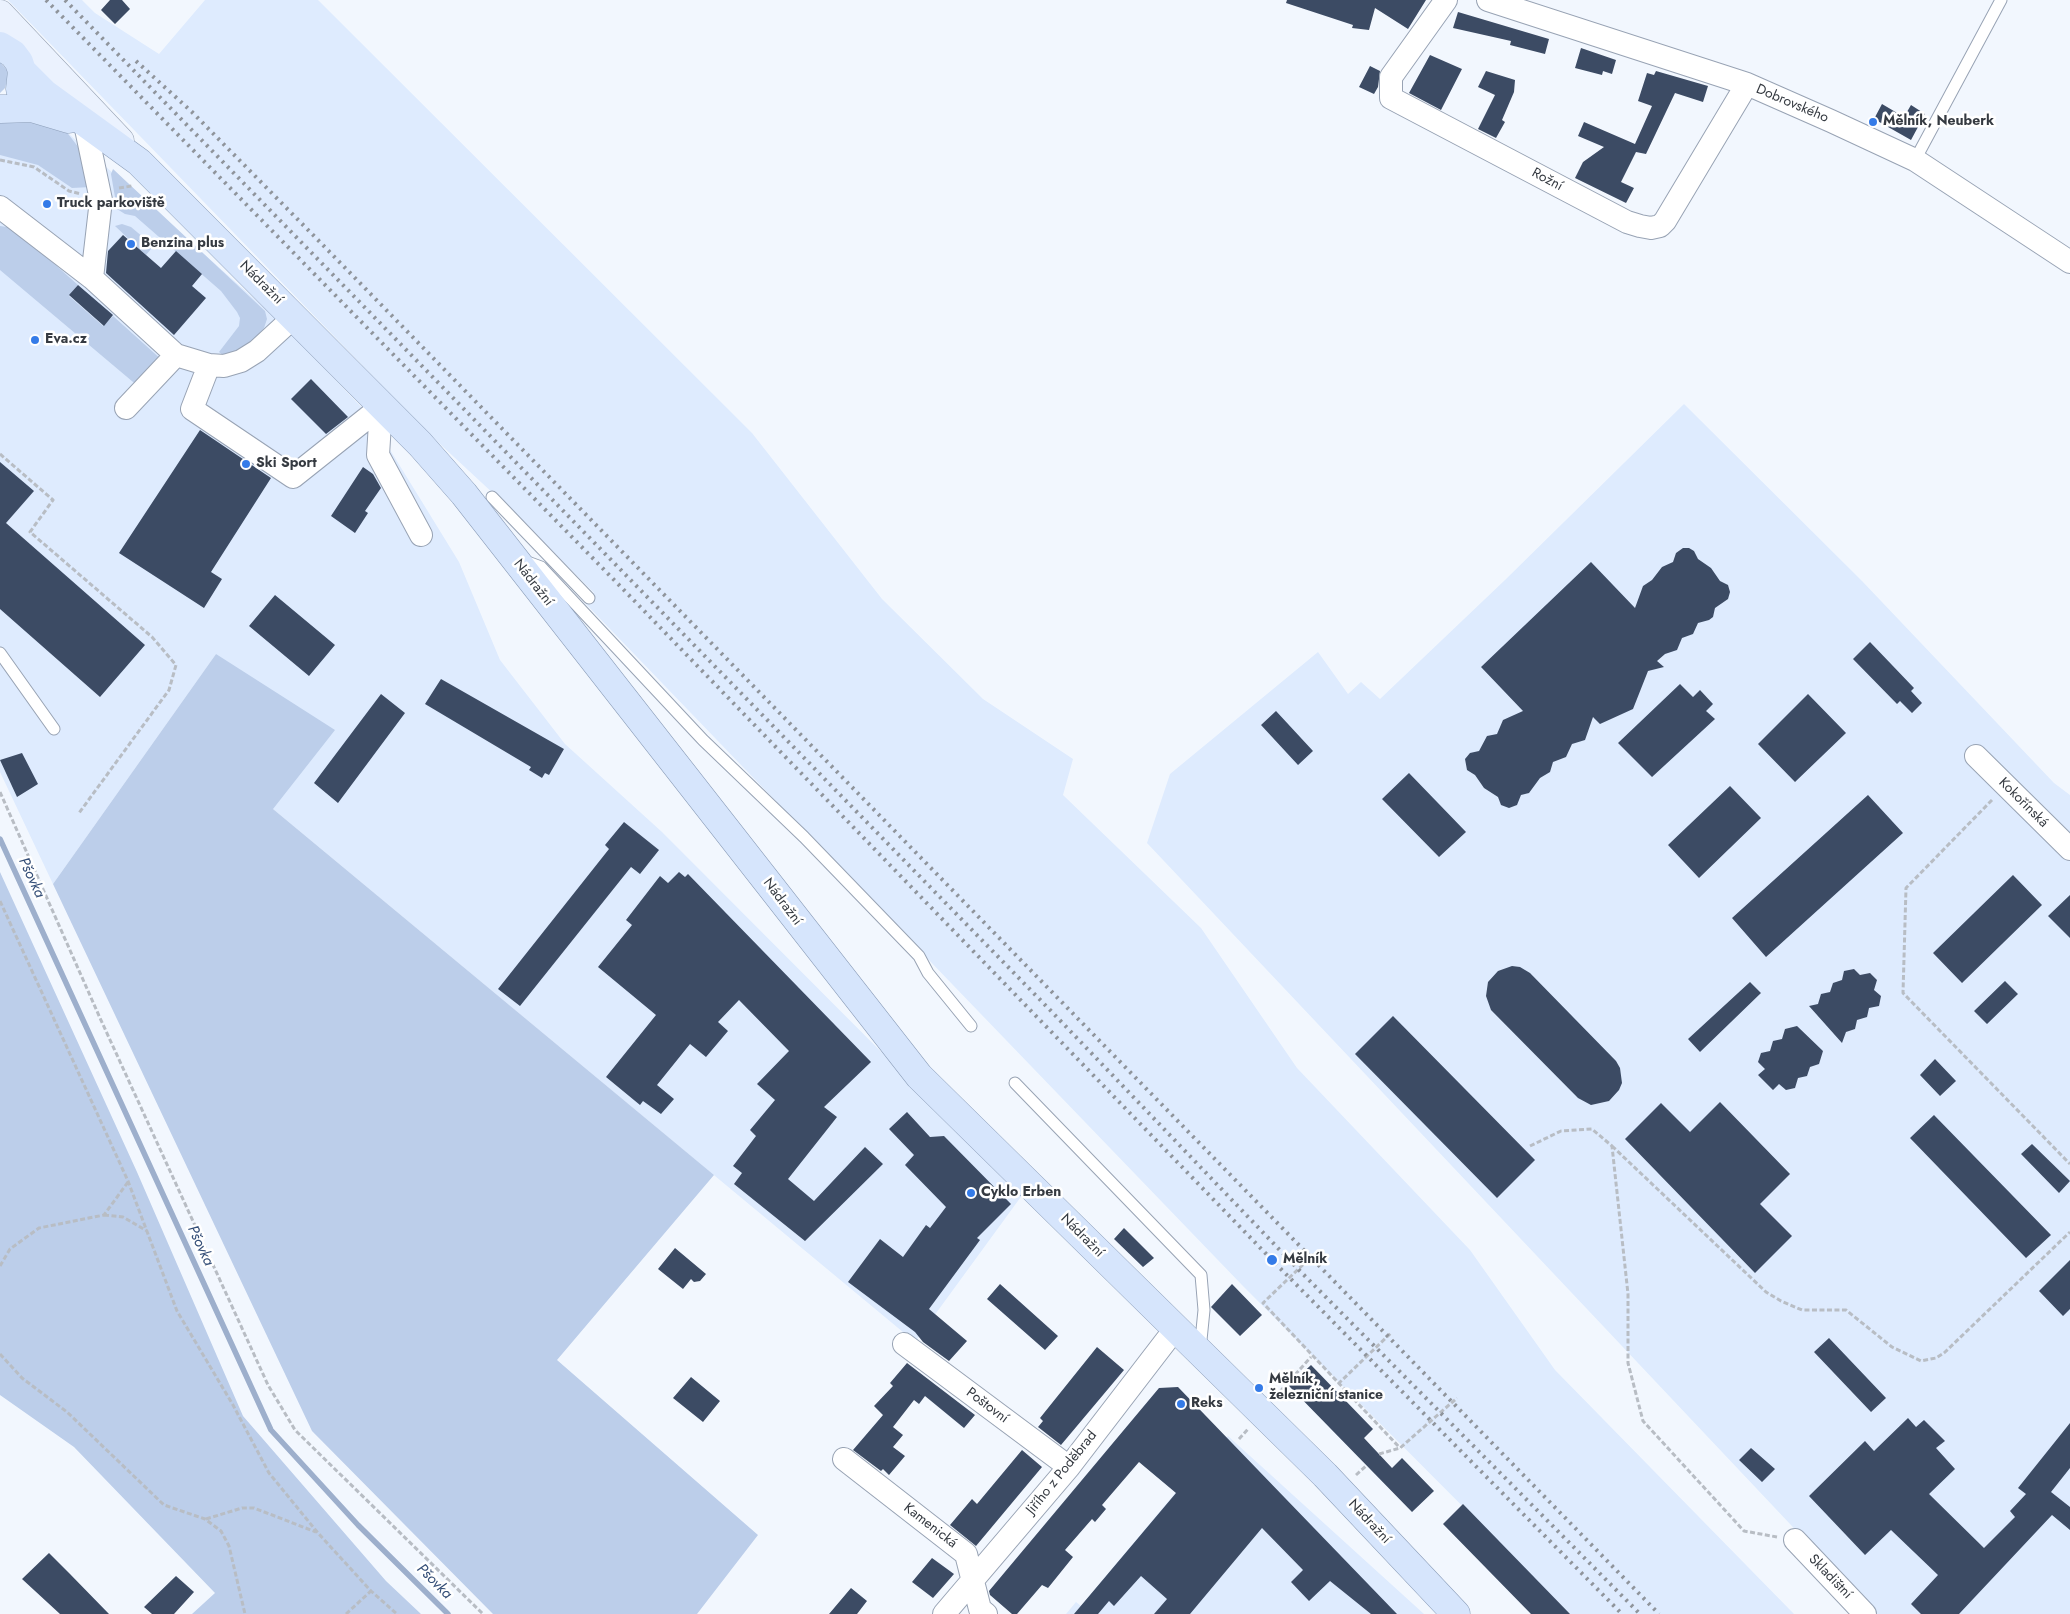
<!DOCTYPE html>
<html>
<head>
<meta charset="utf-8">
<style>
  body { margin:0 }
  canvas { display:block; background:#f2f7fe }
</style>
</head>
<body>
<canvas width="2070" height="1614"></canvas>
<script>
const g = document.querySelector('canvas').getContext('2d');
g.lineJoin = 'round';
function fillPath(path, color) {
  g.fillStyle = color;
  g.fill(path, 'evenodd');
}
function toPath(rows) {
  const path = new Path2D();
  for (const r of rows) {
    path.moveTo(r[0], r[1]);
    for (let i = 2; i < r.length; i += 2) path.lineTo(r[i], r[i + 1]);
  }
  return path;
}
function trace(path, color, width, dash) {
  g.strokeStyle = color;
  g.lineWidth = width;
  g.lineCap = dash ? 'butt' : 'round';
  g.setLineDash(dash || []);
  g.stroke(path);
}
function drawText(font, color, halo, rows, align = 'center') {
  g.font = font + ' Jost,sans-serif';
  g.lineWidth = 5;
  g.setLineDash([]);
  g.textBaseline = 'middle';
  g.strokeStyle = halo;
  g.fillStyle = color;
  for (const [text, x, y, turn = 0] of rows) {
    g.save();
    g.translate(x, y);
    g.rotate((+turn || 0) * Math.PI / 180);
    g.textAlign = isNaN(turn) ? turn : align;
    if (halo) g.strokeText(text, 0, 0);
    g.fillText(text, 0, 0);
    g.restore();
  }
}
fillPath(toPath([
  [8,0,82,0,95,13,159,54,205,0,318,0,752,433,882,599,983,699,1073,759,1063,795,1201,928,1297,1068,1470,1250,1555,1370,1794,1614,1570,1614,1242,1285,584,602,594,593,523,521,427,432],
  [0,117,60,126,277,319,368,414,459,562,500,660,565,744,662,832,1023,1194,915,1342,273,809,216,654,53,884,0,772],
  [1684,404,1862,581,2054,783,2070,795,2070,1614,1875,1614,1147,843,1170,774,1318,652,1348,694,1361,682,1380,699,1505,580],
  [1228,1436,1424,1614,1066,1614,1076,1602,1081,1606,1202,1461]
]), '#deebfe');
fillPath(toPath([
  [0,62,7,70,8,76,5,88,0,93],
  [6,115,65,130,83,153,91,187,72,188,38,165,0,155,0,117],
  [113,169,265,311,267,319,264,328,253,342,240,351,224,356,219,352,239,326,240,318,237,312,221,291,135,216,125,214,117,209,111,174],
  [122,224,131,227,150,243,151,249,146,255,115,226],
  [0,226,14,228,78,285,69,296,103,326,113,316,163,361,139,387,0,270],
  [216,654,335,730,273,809,714,1175,557,1360,758,1535,697,1614,493,1614,312,1431,53,884],
  [0,872,137,1172,243,1416,386,1581,421,1614,192,1614,215,1593,74,1447,0,1395]
]), '#bcceea');
trace(toPath([
  [0,839,271,1430,358,1525,448,1614]
]), '#9dafcc', 5.5);
fillPath(toPath([
  [110,0,122,0,130,9,115,24,101,10],
  [1287,0,1426,0,1408,29,1375,8,1369,30,1352,28,1353,25,1286,3],
  [1458,12,1549,39,1545,54,1510,45,1511,41,1453,28],
  [1581,48,1616,60,1612,74,1603,71,1602,75,1575,68],
  [1430,55,1462,69,1441,110,1409,93],
  [1370,66,1380,71,1378,87,1374,94,1359,87],
  [1486,71,1515,80,1514,92,1502,120,1505,122,1496,138,1478,129,1495,95,1478,87],
  [1656,71,1708,86,1703,102,1675,93,1646,154,1636,152,1621,182,1634,188,1626,203,1575,178,1583,162,1604,147,1578,136,1584,122,1635,144,1652,106,1638,101,1647,73,1654,75],
  [1882,104,1904,117,1911,105,1925,114,1911,140,1874,119],
  [123,235,161,268,176,251,202,274,192,286,206,298,174,335,106,273,108,251],
  [78,285,113,315,104,326,69,295],
  [311,379,348,417,326,434,291,399],
  [200,430,271,478,211,572,222,579,204,608,119,553],
  [0,462,34,491,6,523,145,645,100,697,0,609],
  [363,467,373,474,381,488,365,511,368,513,355,533,331,516],
  [1683,548,1689,548,1694,551,1698,559,1711,568,1720,581,1728,585,1730,592,1728,599,1715,608,1713,617,1709,620,1698,623,1693,634,1682,638,1677,650,1665,654,1657,661,1664,667,1648,671,1633,709,1600,724,1593,717,1585,740,1572,744,1566,757,1553,762,1550,772,1540,778,1529,793,1521,795,1517,805,1509,808,1501,805,1498,797,1484,788,1475,775,1467,770,1465,759,1470,753,1479,751,1487,736,1497,734,1503,720,1523,711,1481,667,1591,562,1635,608,1643,586,1652,580,1662,567,1673,562,1676,553],
  [275,595,335,645,309,676,249,626],
  [1870,642,1914,688,1911,691,1922,703,1912,713,1900,701,1897,704,1853,659],
  [441,679,564,749,549,775,545,773,542,778,529,770,531,767,425,704],
  [1680,684,1693,697,1700,690,1713,704,1706,711,1715,719,1652,777,1618,743],
  [381,694,405,713,338,803,314,783],
  [1808,694,1846,733,1795,782,1758,744],
  [1276,711,1313,751,1298,765,1261,725],
  [22,753,38,784,17,797,0,760],
  [1409,773,1466,832,1439,857,1382,799],
  [1730,786,1761,818,1699,878,1668,845],
  [1868,795,1903,833,1766,957,1732,918],
  [624,822,659,850,640,874,631,867,520,1006,498,989,609,849,605,845],
  [679,872,685,877,688,874,871,1062,824,1107,837,1117,788,1179,814,1201,865,1147,883,1164,805,1241,734,1184,742,1173,733,1166,756,1136,750,1130,775,1100,757,1084,789,1051,739,1000,718,1022,728,1031,706,1057,690,1044,657,1085,674,1099,661,1114,643,1101,640,1105,606,1077,656,1015,598,967,632,925,626,920,660,876,668,883],
  [2013,875,2042,905,1962,983,1933,953],
  [2070,895,2070,938,2048,916],
  [1512,966,1520,967,1530,973,1616,1061,1620,1068,1622,1083,1619,1090,1609,1101,1591,1105,1578,1098,1491,1010,1486,996,1488,982,1498,971],
  [1854,969,1860,975,1870,973,1877,980,1874,990,1881,996,1879,1006,1869,1008,1867,1017,1857,1020,1855,1029,1846,1032,1842,1043,1809,1006,1818,1004,1821,994,1830,992,1833,983,1842,980,1844,971],
  [2005,981,2018,994,1987,1024,1974,1011],
  [1750,982,1761,993,1700,1052,1688,1039],
  [1393,1016,1535,1160,1497,1198,1355,1054],
  [1797,1026,1823,1051,1819,1064,1810,1067,1807,1076,1798,1078,1795,1088,1786,1090,1779,1084,1773,1090,1758,1075,1765,1069,1758,1062,1761,1053,1770,1051,1773,1041,1782,1039,1785,1029],
  [1935,1059,1956,1081,1940,1096,1920,1075],
  [1720,1102,1790,1174,1760,1204,1792,1236,1755,1273,1625,1139,1661,1103,1690,1132],
  [907,1112,930,1137,944,1136,1011,1204,977,1238,980,1240,929,1309,967,1341,949,1361,923,1342,915,1332,848,1282,880,1239,903,1257,926,1225,930,1228,946,1207,905,1165,914,1155,889,1129],
  [1934,1115,2051,1235,2026,1258,1910,1138],
  [2032,1144,2070,1181,2059,1193,2021,1154],
  [1124,1228,1154,1258,1143,1267,1114,1239],
  [675,1248,706,1274,700,1281,694,1282,691,1279,683,1289,658,1269],
  [2070,1260,2070,1309,2063,1316,2039,1291],
  [1000,1284,1058,1336,1045,1350,987,1299],
  [1232,1284,1262,1315,1240,1336,1211,1307],
  [1829,1338,1886,1398,1871,1412,1814,1352],
  [1097,1347,1124,1370,1061,1445,1038,1427,1043,1421,1040,1418],
  [907,1363,975,1415,964,1428,925,1396,919,1404,914,1400,893,1427,903,1435,893,1447,905,1456,889,1475,883,1469,881,1471,853,1450,883,1415,874,1406,893,1386,890,1383],
  [1311,1365,1373,1429,1364,1438,1392,1468,1402,1458,1434,1491,1412,1512,1289,1386],
  [691,1377,720,1401,703,1422,673,1398],
  [1178,1387,1285,1498,1397,1614,1371,1614,1330,1581,1309,1601,1291,1582,1303,1570,1262,1528,1190,1614,1154,1614,1167,1599,1141,1576,1114,1606,1109,1601,1098,1614,1074,1614,1176,1493,1139,1462,1102,1505,1106,1509,1095,1522,1092,1519,1065,1550,1073,1557,1048,1588,1042,1585,1017,1614,1012,1614,990,1595,989,1591,1159,1388],
  [1908,1418,1916,1427,1924,1420,1945,1441,1936,1448,1955,1469,1929,1494,1984,1548,2015,1517,2010,1511,2026,1494,2018,1488,2070,1423,2070,1468,2051,1492,2070,1507,2070,1530,2052,1515,1959,1614,1921,1614,1911,1604,1938,1575,1891,1530,1865,1555,1809,1496,1865,1441,1874,1451],
  [1751,1448,1775,1469,1762,1482,1739,1460],
  [1022,1450,1042,1467,976,1546,950,1525,972,1499,977,1504],
  [1463,1504,1570,1614,1531,1614,1443,1524],
  [49,1553,70,1574,109,1614,60,1614,22,1579],
  [932,1558,954,1574,933,1598,912,1582],
  [176,1576,194,1592,174,1614,152,1614,144,1607],
  [851,1588,867,1601,857,1614,829,1614]
]), '#3c4b64');
const lane = toPath([
  [1915,160,2001,0],
  [492,497,589,598],
  [522,560,541,567,703,740,804,837,919,956,928,973,971,1026],
  [0,653,54,729],
  [1015,1083,1201,1275,1204,1310,1200,1350]
]);
const street = toPath([
  [1446,0,1391,77,1391,98,1627,222,1640,226,1651,228,1660,226,1665,221,1747,84],
  [1488,0,1747,84,1831,121,1915,160,2070,262],
  [85,124,101,200,92,278],
  [0,207,92,278,176,355,209,365,224,366,241,361,257,351,294,317],
  [209,365,192,409,293,477,381,407],
  [381,407,378,455,421,535],
  [126,408,176,355],
  [1976,756,2070,849],
  [904,1344,1069,1467],
  [844,1459,966,1554,980,1609,986,1614],
  [1795,1540,1865,1614],
  [944,1614,1069,1467,1175,1329]
]);
const secondary = toPath([
  [0,14,120,141]
]);
const primary = toPath([
  [0,46,13,54,19,62,22,71,20,89],
  [22,71,44,93,139,162,420,444,464,494,919,1076,1325,1475,1456,1614],
  [0,109,32,108,69,119]
]);
trace(lane, '#98a3b4', 13);
trace(street, '#98a3b4', 24);
trace(secondary, '#98a3b4', 29);
trace(primary, '#8c9eb9', 29);
trace(toPath([
  [0,160,34,167,69,191,81,194],
  [119,188,132,186],
  [0,454,53,500,30,532,152,637,176,665,169,690,79,813],
  [0,792,100,1018,268,1385,295,1430,483,1614],
  [1992,800,1906,888,1903,993,2070,1164],
  [0,901,128,1181,177,1311,233,1405,269,1473,318,1533,371,1591,397,1614],
  [1530,1146,1561,1131,1592,1129,1612,1146,1628,1294,1628,1363,1643,1421,1744,1531,1777,1537],
  [1612,1146,1766,1292,1781,1301,1802,1310,1846,1310,1892,1347,1921,1361,1936,1358,1944,1353,2070,1232],
  [104,1215,123,1217,147,1231],
  [1314,1254,1263,1303,1400,1448],
  [0,1266,10,1249,39,1228,104,1215,128,1182],
  [0,1354,22,1378,67,1412,164,1505,205,1519,221,1531,229,1546,245,1614],
  [1338,1384,1392,1332],
  [1275,1397,1311,1357],
  [1239,1439,1248,1429],
  [1379,1454,1400,1448,1457,1398],
  [1356,1475,1366,1466],
  [206,1519,242,1508,254,1508,316,1532],
  [346,1614,371,1591]
]), '#b8bdc4', 3, [5, 2.5]);
trace(lane, '#fff', 11);
trace(street, '#fff', 22);
trace(secondary, '#ebf2fe', 28);
trace(primary, '#d6e5fc', 28);
trace(toPath([
  [46,0,621,587,1272,1260,1622,1614],
  [65,0,1052,1012,1298,1269,1640,1614],
  [136,61,192,112,316,238,1659,1614]
]), '#8f949b', 4, [2.5, 5]);
for (const [x, y, r, color] of [
  [1873,122,5,"#347be8"],
  [47,204,5,"#347be8"],
  [131,244,5,"#347be8"],
  [35,340,5,"#347be8"],
  [246,464,5,"#347be8"],
  [971,1193,5,"#347be8"],
  [1272,1260,6,"#347be8"],
  [1259,1388,5,"#347be8"],
  [1181,1404,5,"#347be8"]
]) {
  const dot = new Path2D();
  dot.arc(x, y, r, 0, 2 * Math.PI);
  g.fillStyle = color;
  g.fill(dot);
  trace(dot, '#fff', 2);
}
drawText('14px', '#353a41', '#fff', [
  ["Dobrovského",1792,104,23],
  ["Rožní",1547,180,28],
  ["Nádražní",261,283,45],
  ["Nádražní",533,583,52],
  ["Kokořínská",2023,803,45],
  ["Nádražní",782,902,53],
  ["Nádražní",1082,1236,45],
  ["Poštovní",987,1406,37],
  ["Jiřího z Poděbrad",1062,1473,-51],
  ["Nádražní",1369,1522,47],
  ["Kamenická",930,1526,38],
  ["Skladištní",1830,1577,46]
]);
drawText('bold 14px', '#353a41', '#fff', [
  ["Mělník, Neuberk",1883,122],
  ["Truck parkoviště",57,204],
  ["Benzina plus",141,244],
  ["Eva.cz",45,340],
  ["Ski Sport",256,464],
  ["Cyklo Erben",981,1193],
  ["Mělník",1283,1260],
  ["Mělník,",1269,1380],
  ["železniční stanice",1269,1396],
  ["Reks",1191,1404]
], 'left');
drawText('italic 15px', '#344e77', '#fff', [
  ["Pšovka",31,878,65],
  ["Pšovka",200,1246,65],
  ["Pšovka",434,1582,45]
]);
</script>
</body>
</html>
